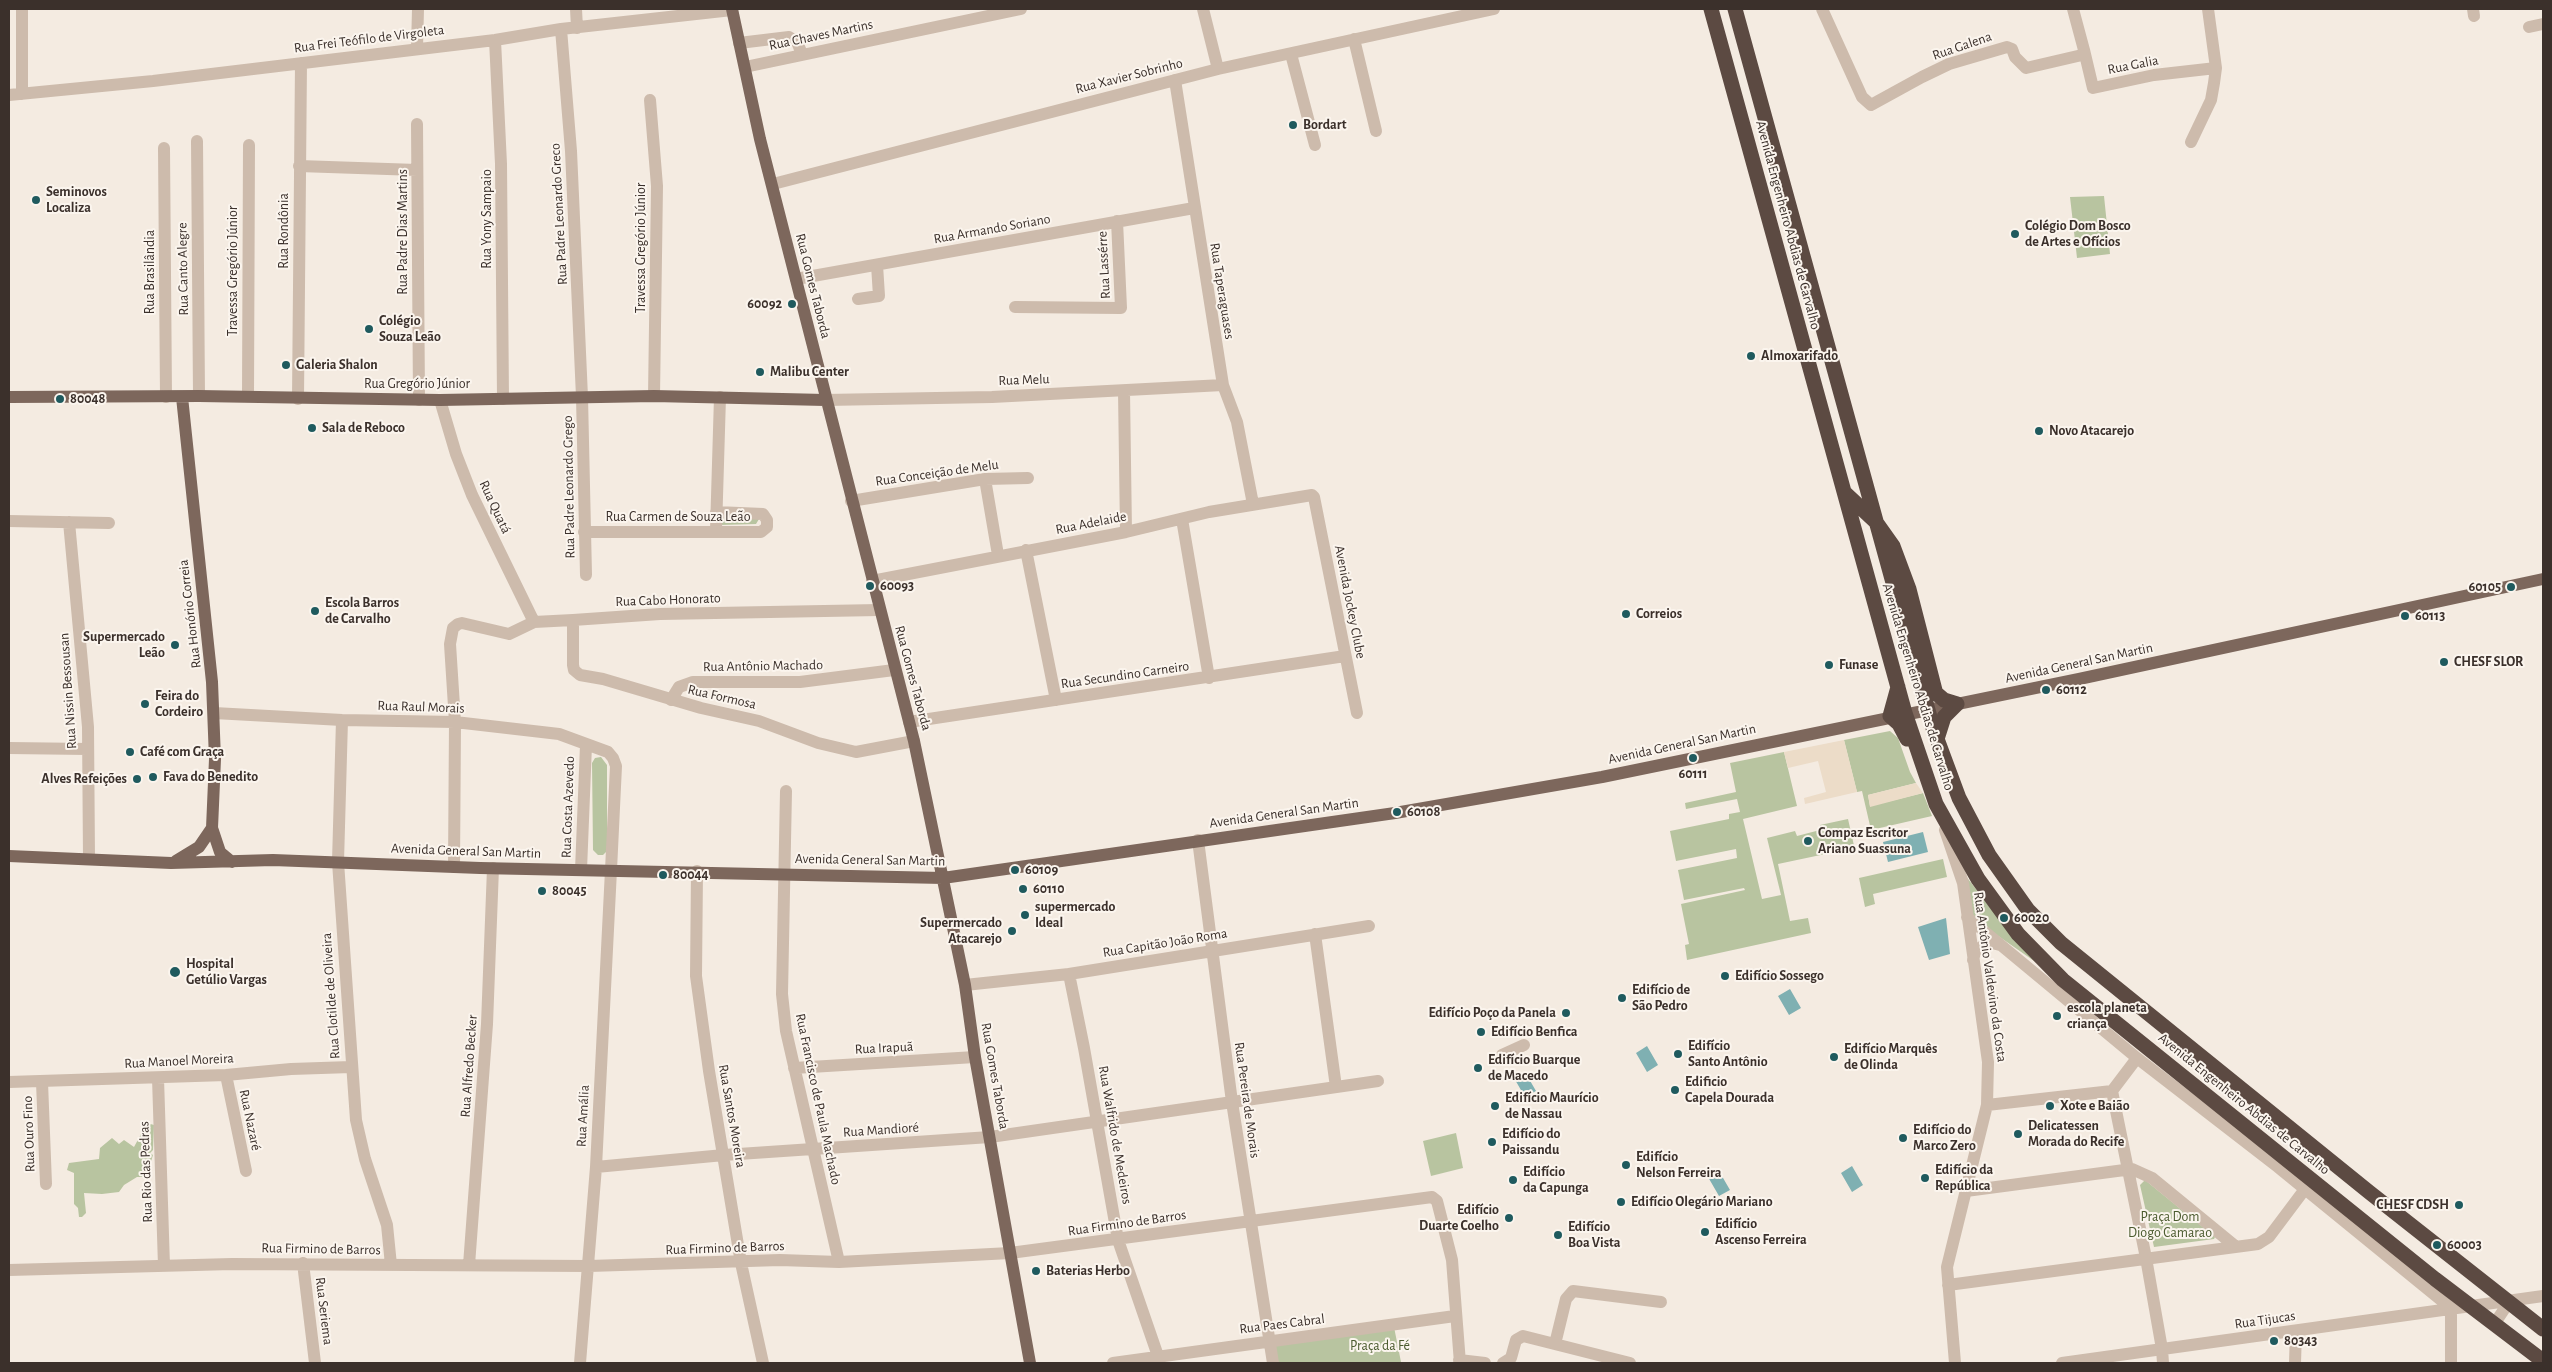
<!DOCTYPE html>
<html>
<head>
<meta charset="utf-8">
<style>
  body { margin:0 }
  #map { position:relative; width:2552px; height:1372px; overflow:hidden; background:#f4ebe1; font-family:"Alegreya Sans",sans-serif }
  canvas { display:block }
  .frame { position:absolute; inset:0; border:10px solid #3b302b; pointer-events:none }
</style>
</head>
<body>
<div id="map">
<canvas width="2552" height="1372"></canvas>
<div class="frame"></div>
</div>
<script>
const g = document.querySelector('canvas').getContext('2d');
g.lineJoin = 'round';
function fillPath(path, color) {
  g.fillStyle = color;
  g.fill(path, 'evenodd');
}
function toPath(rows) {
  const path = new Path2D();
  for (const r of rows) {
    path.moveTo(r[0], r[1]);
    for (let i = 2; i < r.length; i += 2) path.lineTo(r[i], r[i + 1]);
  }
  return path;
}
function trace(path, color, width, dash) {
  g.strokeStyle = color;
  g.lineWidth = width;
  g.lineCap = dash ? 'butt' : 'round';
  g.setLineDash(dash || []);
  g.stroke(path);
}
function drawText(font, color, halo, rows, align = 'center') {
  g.font = font + ' "Alegreya Sans",sans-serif';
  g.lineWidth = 4;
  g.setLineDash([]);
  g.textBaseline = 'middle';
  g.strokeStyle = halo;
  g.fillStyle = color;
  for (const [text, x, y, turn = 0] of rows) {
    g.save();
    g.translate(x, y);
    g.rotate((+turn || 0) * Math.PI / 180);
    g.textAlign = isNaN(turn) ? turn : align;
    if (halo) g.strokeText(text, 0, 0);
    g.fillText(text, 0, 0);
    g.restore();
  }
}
fillPath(toPath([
  [2104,196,2110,254,2077,258,2070,197],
  [718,514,759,519,756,524,719,525],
  [1890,731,1898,738,1910,772,1916,783,1868,795,1870,806,1923,793,1932,816,1871,830,1862,791,1857,792,1844,740],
  [1784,752,1797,806,1743,819,1762,899,1781,895,1767,838,1795,831,1797,836,1820,830,1820,825,1848,819,1855,850,1850,851,1849,849,1778,864,1790,921,1808,918,1811,933,1687,960,1685,945,1689,944,1681,904,1745,890,1744,888,1684,900,1678,870,1737,858,1736,849,1676,861,1670,831,1729,819,1729,814,1740,812,1737,799,1686,809,1685,803,1736,792,1730,763],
  [601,757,607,765,607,851,603,855,598,855,593,850,592,763,595,758],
  [1943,859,1947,877,1873,894,1875,904,1865,907,1859,878],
  [1965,875,2013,937,2047,970,1971,917],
  [147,1123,154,1125,153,1150,150,1153,153,1155,146,1177,137,1177,124,1185,119,1192,102,1194,84,1193,86,1213,82,1217,79,1217,78,1208,74,1204,74,1173,67,1170,69,1163,99,1159,100,1148,112,1138,119,1144,124,1140,134,1147],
  [1456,1133,1463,1168,1431,1176,1423,1141],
  [2145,1180,2215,1237,2214,1239,2154,1247,2140,1185],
  [1394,1327,1401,1362,1278,1363,1275,1343]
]), '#b8c4a0');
fillPath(toPath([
  [1844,740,1857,792,1805,804,1804,798,1826,792,1818,761,1788,768,1784,752],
  [1916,783,1923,793,1870,807,1868,795]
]), '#ecdcc8');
fillPath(toPath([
  [1923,832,1928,852,1888,862,1883,842],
  [1946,918,1950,954,1929,960,1918,927],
  [1790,989,1801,1008,1789,1015,1778,996],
  [1647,1046,1658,1065,1647,1072,1636,1053],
  [1525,1072,1536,1091,1525,1097,1514,1078],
  [1852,1166,1863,1185,1852,1192,1841,1173],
  [1719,1171,1730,1190,1719,1196,1708,1177]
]), '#7fb0b2');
trace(toPath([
  [22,9,22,94],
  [576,9,577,28],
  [1203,9,1218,69],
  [1822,9,1862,97,1871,105,1922,77,1949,64,2007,47,2012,49,2015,57,2026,68,2082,55,2084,50,2073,9],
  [2473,9,2474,16],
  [2529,27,2543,24],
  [561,29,571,151,582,397,586,575],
  [1354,39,1376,131],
  [495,40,501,164,503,399],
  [739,43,789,37,797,42,802,54],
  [417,48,418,9],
  [2084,50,2093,88,2154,75,2216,68],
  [1291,54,1315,145],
  [745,67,1021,9],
  [1175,80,1223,385,1237,422,1253,504],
  [9,95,153,81,495,40,561,29,732,10],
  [650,100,657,186,654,396],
  [417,124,419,400],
  [197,141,199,396],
  [2191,142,2211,100,2214,83,2216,68,2208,9],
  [164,148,166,397],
  [299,166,417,170],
  [773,184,1218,69,1494,9],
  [796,279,1194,208],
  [858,299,879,296,877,265],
  [1015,307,1121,308,1117,221],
  [1124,391,1126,532],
  [248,396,249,145],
  [298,399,301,63],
  [440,400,456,454,472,495,534,622],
  [825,400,992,397,1223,385],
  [985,479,998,555],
  [851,501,985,479,1028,478],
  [1182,519,1209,678],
  [9,521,109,523],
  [69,522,88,727,89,859],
  [716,530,720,397],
  [584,532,761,532,767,527,767,520,763,514,716,512],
  [1026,550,1056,700],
  [872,581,1126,532,1209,512,1312,495,1314,497,1357,713],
  [573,620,573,665,574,670,580,675,603,679,701,708,759,721,818,743,856,752,914,741],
  [671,700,679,687,693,682,800,682,894,670],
  [214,713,342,720,455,722,559,734,608,752,613,758,616,766,611,870,596,1167,580,1363],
  [342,720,338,862,356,1120,365,1159,387,1225,391,1265],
  [909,722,1345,656],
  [9,748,88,749],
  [786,791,782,994,786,1031,839,1262],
  [1945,830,1963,883,1988,1062,1987,1105,1947,1267,1955,1363],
  [1198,840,1232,1102,1273,1363],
  [454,867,455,722,450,644,453,628,458,624,462,623,509,634,534,622,573,620,660,614,879,610],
  [581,870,586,745],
  [697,871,696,976,709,1071,741,1263,763,1363],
  [1967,917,2137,1058,2278,1167,2451,1308,2451,1363],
  [1315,934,1336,1087],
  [1973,960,1975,952,1984,945,1992,943,2000,945],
  [1069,974,1084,1048,1118,1240,1158,1356],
  [965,985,1069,974,1369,926],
  [1502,1055,1524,1045],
  [794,1068,975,1057],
  [226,1075,246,1171],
  [158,1078,164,1266],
  [9,1082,226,1075,291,1069,351,1067],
  [42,1082,46,1184],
  [2112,1091,2146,1258,2162,1349,2163,1363],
  [1987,1105,2112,1091,2137,1058],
  [596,1167,724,1155,990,1137,1378,1081],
  [1966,1191,2132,1169,2152,1178,2235,1246],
  [303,1263,315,1363],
  [469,1265,487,1024,493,868],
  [9,1270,232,1264,589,1266,780,1260,839,1262,1010,1253,1432,1197,1437,1201,1452,1260,1460,1363],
  [1948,1285,2258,1244,2269,1237,2305,1189],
  [2495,1323,2509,1302],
  [1555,1344,1566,1299,1573,1291,1661,1302],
  [1459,1360,1485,1363],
  [1113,1363,1455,1316],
  [1503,1363,1511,1358,1516,1340,1523,1336,1630,1363],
  [2062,1363,2543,1296],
  [2295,1363,2296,1331]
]), '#cdbbac', 12);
trace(toPath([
  [732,9,760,139,914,741,965,985,975,1057,1030,1363],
  [9,397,199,396,440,400,654,396,825,400],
  [212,828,220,852,232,862],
  [9,856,171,863,273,860,480,868,943,878,1395,813,1602,777,2079,679,2543,579],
  [176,861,199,847,212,828,215,759,212,682,182,397]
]), '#7d675c', 12);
trace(toPath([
  [1711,9,1905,713,1936,804,1978,879,2018,934,2063,980,2435,1279,2543,1361],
  [1735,9,1933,728,1959,798,1989,855,2028,910,2061,943,2369,1192,2543,1329],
  [1845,493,1876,522,1893,546,1909,589,1936,694],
  [1898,687,1890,716,1899,724,1907,739],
  [1930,688,1944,700,1957,704],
  [1937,739,1944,717,1957,704]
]), '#5c4a42', 15);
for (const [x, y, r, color] of [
  [1293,125,5,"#1f5a5e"],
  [36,200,5,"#1f5a5e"],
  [2015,234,5,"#1f5a5e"],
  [792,304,5,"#1f5a5e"],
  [369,329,5,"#1f5a5e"],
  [1751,356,5,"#1f5a5e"],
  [286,365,5,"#1f5a5e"],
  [760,372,5,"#1f5a5e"],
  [60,399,5,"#1f5a5e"],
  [312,428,5,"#1f5a5e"],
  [2039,431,5,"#1f5a5e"],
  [870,586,5,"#1f5a5e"],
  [2511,587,5,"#1f5a5e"],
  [315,611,5,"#1f5a5e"],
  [1626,614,5,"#1f5a5e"],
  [2405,616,5,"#1f5a5e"],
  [175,645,5,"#1f5a5e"],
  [2444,662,5,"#1f5a5e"],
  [1829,665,5,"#1f5a5e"],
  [2046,690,5,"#1f5a5e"],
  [145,704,5,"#1f5a5e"],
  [130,752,5,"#1f5a5e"],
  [1693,758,5,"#1f5a5e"],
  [153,777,5,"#1f5a5e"],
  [137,779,5,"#1f5a5e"],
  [1397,812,5,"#1f5a5e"],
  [1808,841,5,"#1f5a5e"],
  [1015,870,5,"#1f5a5e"],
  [663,875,5,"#1f5a5e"],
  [1023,889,5,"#1f5a5e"],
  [542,891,5,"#1f5a5e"],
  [1025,915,5,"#1f5a5e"],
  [2004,918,5,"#1f5a5e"],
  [1012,931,5,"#1f5a5e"],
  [175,972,6,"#1f5a5e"],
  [1725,976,5,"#1f5a5e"],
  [1622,998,5,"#1f5a5e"],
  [1566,1013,5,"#1f5a5e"],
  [2057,1016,5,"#1f5a5e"],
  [1481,1032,5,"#1f5a5e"],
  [1678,1054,5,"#1f5a5e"],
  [1834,1057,5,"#1f5a5e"],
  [1478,1068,5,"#1f5a5e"],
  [1675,1090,5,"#1f5a5e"],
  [1495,1106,5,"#1f5a5e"],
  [2050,1106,5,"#1f5a5e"],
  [2018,1134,5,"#1f5a5e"],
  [1903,1138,5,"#1f5a5e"],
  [1492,1142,5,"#1f5a5e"],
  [1626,1165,5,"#1f5a5e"],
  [1925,1178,5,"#1f5a5e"],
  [1513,1180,5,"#1f5a5e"],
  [1621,1202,5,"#1f5a5e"],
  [2459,1205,5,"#1f5a5e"],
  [1509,1218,5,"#1f5a5e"],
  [1705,1232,5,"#1f5a5e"],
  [1558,1235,5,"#1f5a5e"],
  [2437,1245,5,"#1f5a5e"],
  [1036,1271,5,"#1f5a5e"],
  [2274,1341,5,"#1f5a5e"]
]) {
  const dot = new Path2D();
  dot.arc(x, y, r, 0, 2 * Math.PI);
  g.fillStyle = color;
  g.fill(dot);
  trace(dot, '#fbf5ee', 2);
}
drawText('14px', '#3b302b', '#fbf5ee', [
  ["Rua Chaves Martins",821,35,-12],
  ["Rua Frei Teófilo de Virgoleta",369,39,-7],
  ["Rua Galena",1962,46,-19],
  ["Rua Galia",2133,65,-11],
  ["Rua Xavier Sobrinho",1129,76,-14],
  ["Rua Padre Leonardo Greco",559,214,-93],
  ["Rua Yony Sampaio",487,219,-90],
  ["Avenida Engenheiro Abdias de Carvalho",1788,225,75],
  ["Rua Armando Soriano",992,229,-10],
  ["Rua Rondônia",284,231,-90],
  ["Rua Padre Dias Martins",403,232,-90],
  ["Travessa Gregório Júnior",641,248,-90],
  ["Rua Lassérre",1104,265,-93],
  ["Rua Canto Alegre",183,269,-91],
  ["Travessa Gregório Júnior",233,271,-90],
  ["Rua Brasilândia",150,272,-90],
  ["Rua Gomes Taborda",813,286,76],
  ["Rua Taperaguases",1222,291,81],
  ["Rua Melu",1024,380,-2],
  ["Rua Gregório Júnior",417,384],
  ["Rua Conceição de Melu",937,473,-8],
  ["Rua Padre Leonardo Grego",569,487,-91],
  ["Rua Quatá",495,507,65],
  ["Rua Carmen de Souza Leão",678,517],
  ["Rua Adelaide",1091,523,-11],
  ["Rua Cabo Honorato",668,600,-2],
  ["Avenida Jockey Clube",1350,602,79],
  ["Rua Honório Correia",190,614,-97],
  ["Avenida General San Martin",2079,663,-12],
  ["Rua Antônio Machado",763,666,-1],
  ["Rua Secundino Carneiro",1125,675,-8],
  ["Rua Gomes Taborda",913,678,75],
  ["Avenida Engenheiro Abdias de Carvalho",1918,687,73],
  ["Rua Nissin Bessousan",68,691,-94],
  ["Rua Formosa",722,697,13],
  ["Rua Raul Morais",421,707,2],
  ["Avenida General San Martin",1682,744,-12],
  ["Rua Costa Azevedo",568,807,-88],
  ["Avenida General San Martin",1284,813,-8],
  ["Avenida General San Martin",466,851,2],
  ["Avenida General San Martin",870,860,1],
  ["Rua Capitão João Roma",1165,943,-9],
  ["Rua Antônio Valdevino da Costa",1990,977,82],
  ["Rua Clotilde de Oliveira",331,996,-94],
  ["Rua Irapuã",884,1048,-3],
  ["Rua Manoel Moreira",179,1061,-3],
  ["Rua Alfredo Becker",469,1066,-86],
  ["Rua Gomes Taborda",995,1076,80],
  ["Rua Francisco de Paula Machado",818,1099,78],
  ["Rua Pereira de Morais",1247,1100,82],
  ["Avenida Engenheiro Abdias de Carvalho",2244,1104,39],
  ["Rua Amália",583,1116,-87],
  ["Rua Santos Moreira",732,1116,80],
  ["Rua Nazaré",250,1120,78],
  ["Rua Mandioré",881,1130,-4],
  ["Rua Ouro Fino",29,1134,-92],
  ["Rua Walfrido de Medeiros",1115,1135,80],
  ["Rua Rio das Pedras",146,1172,-92],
  ["Rua Firmino de Barros",1127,1223,-8],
  ["Rua Firmino de Barros",725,1248,-2],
  ["Rua Firmino de Barros",321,1249,1],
  ["Rua Seriema",324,1311,83],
  ["Rua Tijucas",2265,1320,-8],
  ["Rua Paes Cabral",1282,1324,-7]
]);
drawText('bold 14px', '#3b302b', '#fbf5ee', [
  ["Bordart",1303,125],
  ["Seminovos",46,192],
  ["Localiza",46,208],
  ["Colégio Dom Bosco",2025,226],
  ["de Artes e Ofícios",2025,242],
  ["60092",782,304,"right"],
  ["Colégio",379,321],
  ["Souza Leão",379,337],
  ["Almoxarifado",1761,356],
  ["Galeria Shalon",296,365],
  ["Malibu Center",770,372],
  ["80048",70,399],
  ["Sala de Reboco",322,428],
  ["Novo Atacarejo",2049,431],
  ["60093",880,586],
  ["60105",2501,587,"right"],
  ["Escola Barros",325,603],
  ["de Carvalho",325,619],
  ["Correios",1636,614],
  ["60113",2415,616],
  ["Supermercado",165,637,"right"],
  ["Leão",165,653,"right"],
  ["CHESF SLOR",2454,662],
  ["Funase",1839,665],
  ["60112",2056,690],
  ["Feira do",155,696],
  ["Cordeiro",155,712],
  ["Café com Graça",140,752],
  ["60111",1693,774,"center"],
  ["Fava do Benedito",163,777],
  ["Alves Refeições",127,779,"right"],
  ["60108",1407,812],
  ["Compaz Escritor",1818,833],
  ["Ariano Suassuna",1818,849],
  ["60109",1025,870],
  ["80044",673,875],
  ["60110",1033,889],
  ["80045",552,891],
  ["supermercado",1035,907],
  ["Ideal",1035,923],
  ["60020",2014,918],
  ["Supermercado",1002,923,"right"],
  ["Atacarejo",1002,939,"right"],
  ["Hospital",186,964],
  ["Getúlio Vargas",186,980],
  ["Edifício Sossego",1735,976],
  ["Edifício de",1632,990],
  ["São Pedro",1632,1006],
  ["escola planeta",2067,1008],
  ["criança",2067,1024],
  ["Edifício Poço da Panela",1556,1013,"right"],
  ["Edifício Benfica",1491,1032],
  ["Edifício",1688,1046],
  ["Santo Antônio",1688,1062],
  ["Edifício Marquês",1844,1049],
  ["de Olinda",1844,1065],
  ["Edifício Buarque",1488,1060],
  ["de Macedo",1488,1076],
  ["Edificio",1685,1082],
  ["Capela Dourada",1685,1098],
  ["Edifício Maurício",1505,1098],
  ["de Nassau",1505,1114],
  ["Xote e Baião",2060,1106],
  ["Delicatessen",2028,1126],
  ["Morada do Recife",2028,1142],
  ["Edifício do",1913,1130],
  ["Marco Zero",1913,1146],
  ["Edifício do",1502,1134],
  ["Paissandu",1502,1150],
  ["Edifício",1636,1157],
  ["Nelson Ferreira",1636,1173],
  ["Edifício da",1935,1170],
  ["República",1935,1186],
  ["Edifício",1523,1172],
  ["da Capunga",1523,1188],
  ["Edifício Olegário Mariano",1631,1202],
  ["CHESF CDSH",2449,1205,"right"],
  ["Edifício",1499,1210,"right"],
  ["Duarte Coelho",1499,1226,"right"],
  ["Edifício",1715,1224],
  ["Ascenso Ferreira",1715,1240],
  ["Edifício",1568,1227],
  ["Boa Vista",1568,1243],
  ["60003",2447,1245],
  ["Baterias Herbo",1046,1271],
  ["80343",2284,1341]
], 'left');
drawText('14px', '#4a5a2e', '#fbf5ee', [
  ["Praça Dom",2170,1217],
  ["Diogo Camarao",2170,1233],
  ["Praça da Fé",1380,1346]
]);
</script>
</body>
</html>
